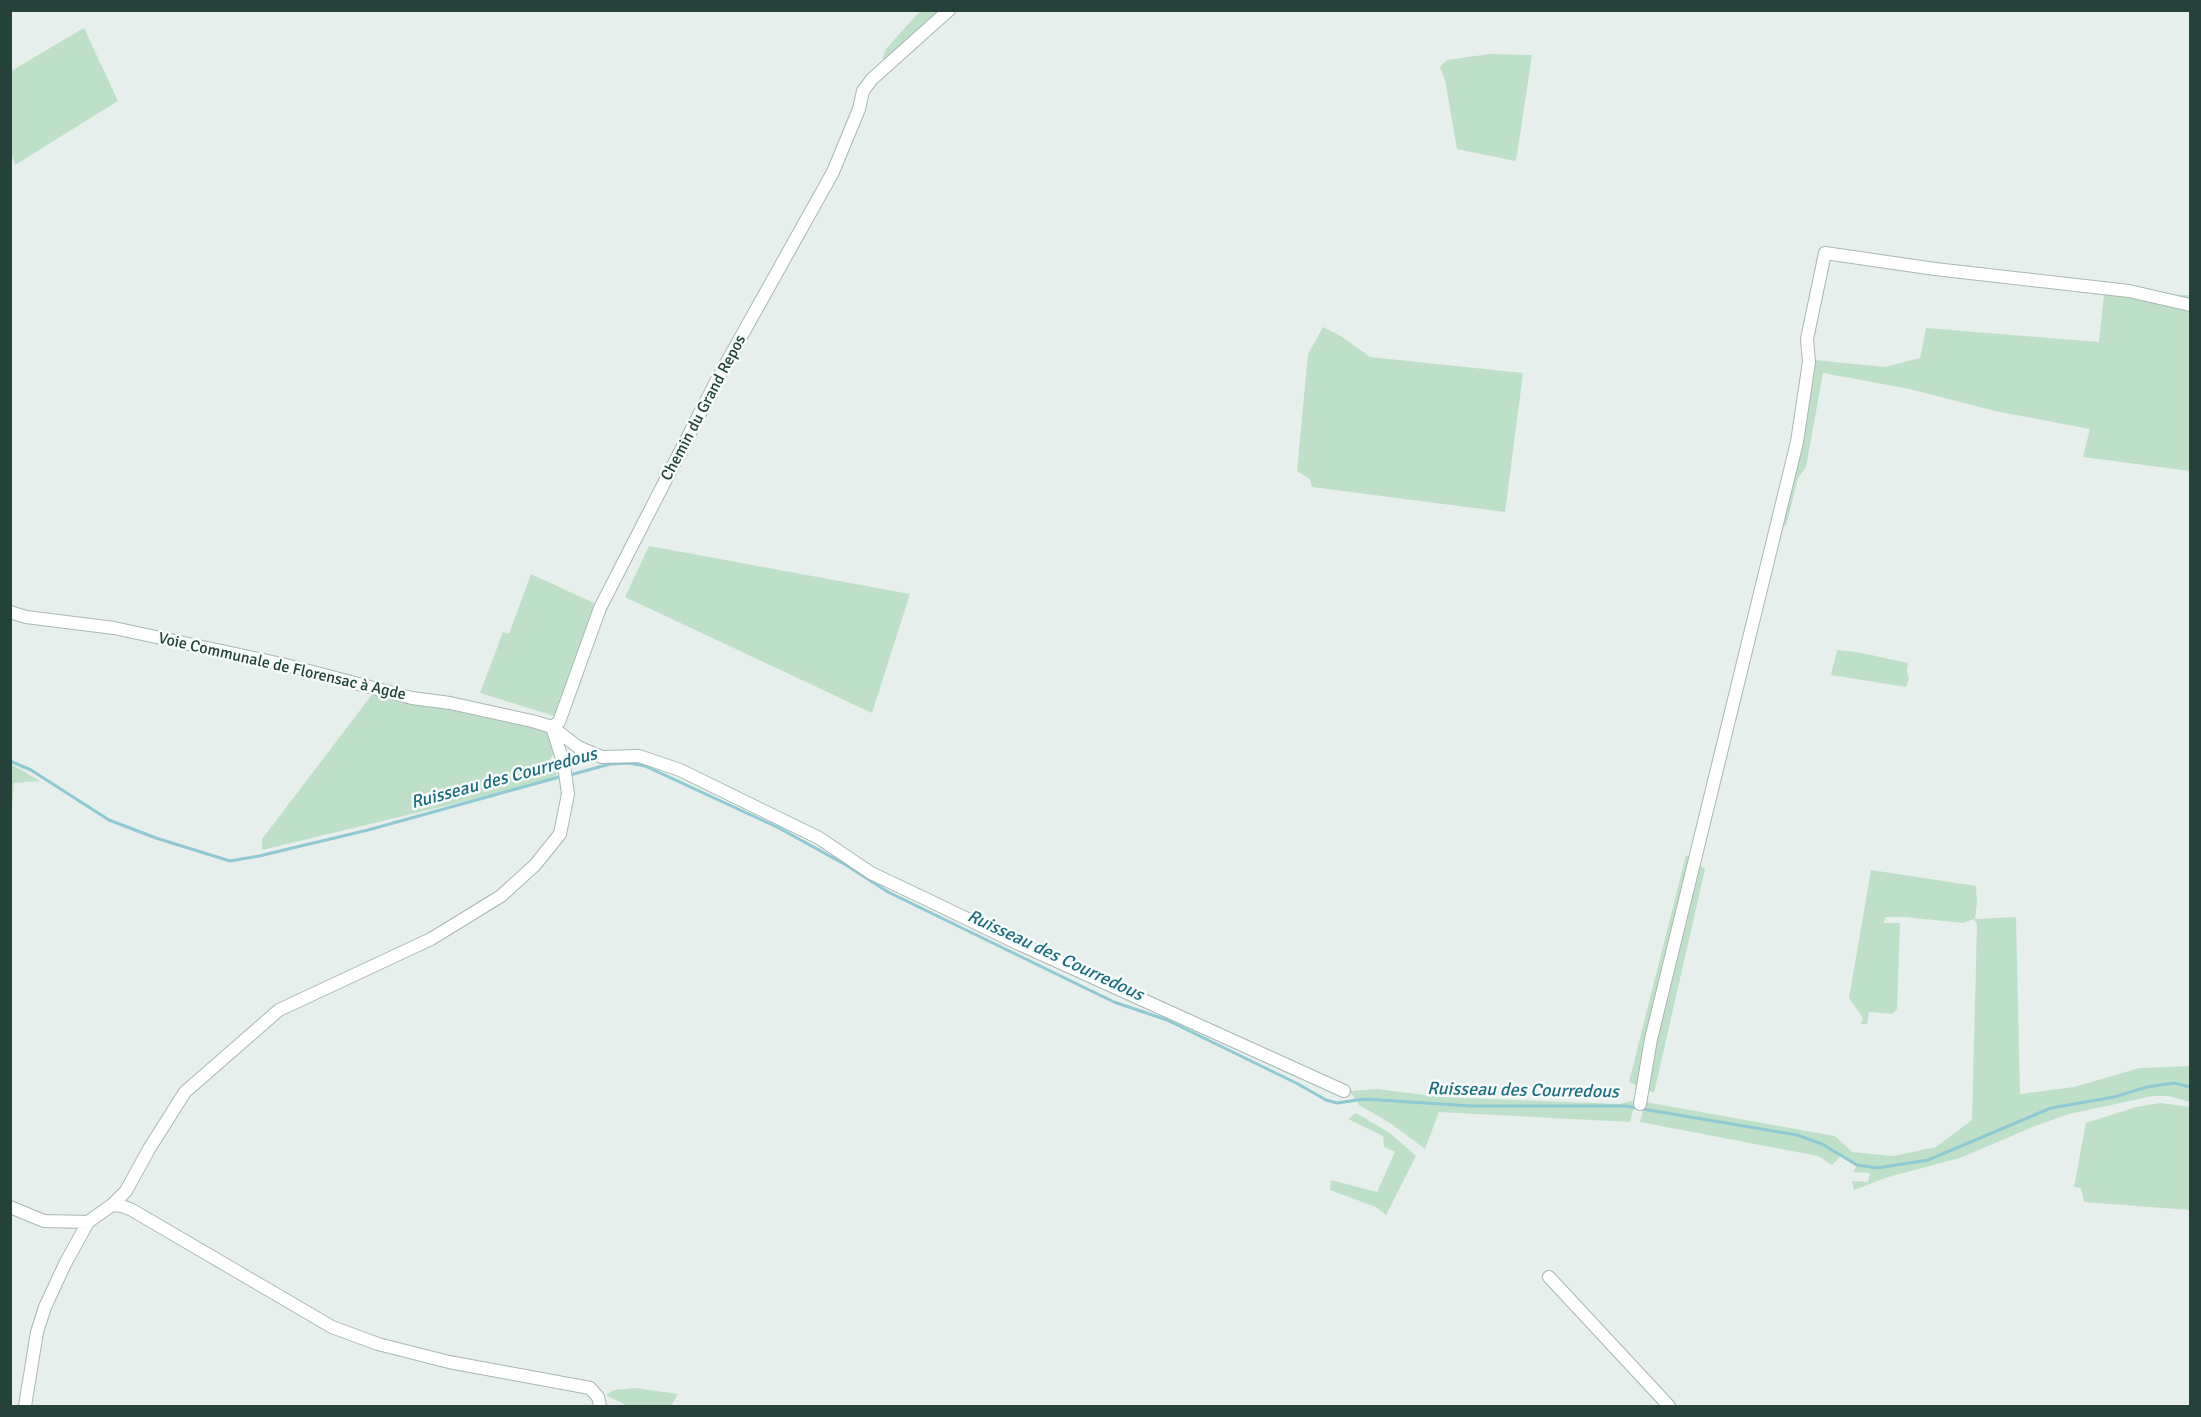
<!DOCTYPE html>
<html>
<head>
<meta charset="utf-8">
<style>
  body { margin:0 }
  #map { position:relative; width:2201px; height:1417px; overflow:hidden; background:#e6efeb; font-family:Signika,sans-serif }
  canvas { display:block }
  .frame { position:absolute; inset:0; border:12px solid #24423a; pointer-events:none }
</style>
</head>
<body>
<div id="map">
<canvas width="2201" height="1417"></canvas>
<div class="frame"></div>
</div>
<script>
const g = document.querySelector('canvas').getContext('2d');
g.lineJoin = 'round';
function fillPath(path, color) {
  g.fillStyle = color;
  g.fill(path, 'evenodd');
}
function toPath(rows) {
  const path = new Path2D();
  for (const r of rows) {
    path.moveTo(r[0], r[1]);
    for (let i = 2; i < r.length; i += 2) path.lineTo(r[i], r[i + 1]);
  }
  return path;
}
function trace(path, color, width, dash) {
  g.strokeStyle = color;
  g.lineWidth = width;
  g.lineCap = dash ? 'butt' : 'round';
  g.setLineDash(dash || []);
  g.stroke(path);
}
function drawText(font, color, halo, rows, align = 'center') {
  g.font = font + ' Signika,sans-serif';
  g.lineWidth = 5;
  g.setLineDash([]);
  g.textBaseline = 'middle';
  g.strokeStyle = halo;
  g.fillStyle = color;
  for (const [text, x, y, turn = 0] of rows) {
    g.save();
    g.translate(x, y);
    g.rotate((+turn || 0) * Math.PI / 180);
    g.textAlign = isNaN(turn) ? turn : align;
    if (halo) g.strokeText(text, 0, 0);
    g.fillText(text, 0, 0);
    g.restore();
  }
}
fillPath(toPath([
  [920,11,939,11,888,58,882,59,886,49],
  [84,28,118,101,15,165,10,149,11,71],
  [1490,54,1532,55,1517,155,1515,161,1457,149,1445,80,1440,67,1447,60],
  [2104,294,2190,295,2190,471,2083,457,2090,429,1995,411,1910,389,1823,373,1806,467,1798,478,1786,526,1772,519,1810,364,1815,360,1885,367,1920,358,1926,328,2099,342],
  [1323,327,1341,336,1370,357,1523,373,1505,512,1312,487,1310,479,1297,471,1308,354],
  [649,546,910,594,872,713,625,597],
  [531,574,598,605,554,716,480,693,503,632,509,634],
  [1837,650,1857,652,1908,663,1907,672,1909,678,1906,687,1831,675],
  [374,692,551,731,556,752,542,768,556,767,557,779,262,850,262,839],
  [11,764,40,781,14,783,11,818],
  [1686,855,1705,869,1654,1093,1629,1082],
  [1871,870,1976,886,1977,903,1975,919,2016,917,2020,1094,2074,1087,2140,1068,2190,1066,2190,1102,2168,1096,2153,1096,2069,1114,2035,1126,1960,1158,1888,1177,1854,1190,1852,1181,1868,1182,1870,1173,1853,1172,1857,1165,1841,1156,1832,1165,1818,1156,1640,1122,1645,1102,1835,1136,1852,1152,1893,1156,1936,1147,1972,1120,1977,925,1974,919,1963,923,1905,917,1885,917,1884,923,1900,923,1897,1009,1893,1014,1869,1012,1867,1024,1861,1024,1863,1018,1849,998],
  [1377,1089,1441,1097,1619,1104,1636,1100,1630,1122,1439,1112,1425,1149,1390,1123,1359,1105,1350,1091],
  [2161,1103,2190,1107,2190,1210,2084,1202,2081,1188,2074,1187,2086,1123,2136,1107],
  [1356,1113,1390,1133,1416,1156,1386,1215,1376,1207,1330,1190,1331,1180,1377,1192,1395,1152,1384,1147,1383,1136,1348,1119],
  [636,1388,678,1394,671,1406,628,1406,606,1395,614,1390]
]), '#bfe0c8');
trace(toPath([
  [10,761,31,770,109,820,156,838,230,861,259,856,368,830,563,776],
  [570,775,610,764,629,763,645,766,779,828,846,865,888,892,1114,1002,1167,1020,1298,1084,1326,1100,1337,1103,1364,1099,1471,1106,1625,1106,1797,1135,1822,1144,1857,1165,1877,1168,1928,1160,2051,1108,2114,1097,2147,1087,2174,1083,2190,1087]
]), '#8ec9d4', 3);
const minor = toPath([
  [10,612,26,617,114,628,282,664,412,698,450,703,532,721,552,727,578,747,602,757,639,756,680,770,819,838,871,873,928,900,1017,943,1344,1091],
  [552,727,559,722,600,608,718,378,833,172,859,109,863,91,872,79,949,10],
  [1640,1104,1651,1039,1797,442,1809,362,1807,339,1825,253,1935,269,2129,291,2190,305],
  [112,1205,122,1206,132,1210,332,1327,378,1344,449,1362,590,1388,598,1397,600,1406],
  [10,1207,44,1221,88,1222],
  [1549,1277,1669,1406],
  [25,1406,37,1332,45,1307,65,1264,88,1222,112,1205,126,1191,149,1149,185,1092,279,1010,431,939,501,896,535,865,560,834,568,794,564,765,552,727]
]);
trace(minor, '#a8b8b2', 14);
trace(minor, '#fff', 12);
drawText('16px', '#24423a', '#f7fbf9', [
  ["Chemin du Grand Repos",704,408,-62],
  ["Voie Communale de Florensac à Agde",282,667,13]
]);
drawText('italic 18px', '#1c6f80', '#f7fbf9', [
  ["Ruisseau des Courredous",504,779,-15],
  ["Ruisseau des Courredous",1055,956,25],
  ["Ruisseau des Courredous",1523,1091,1]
]);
</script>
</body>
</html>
